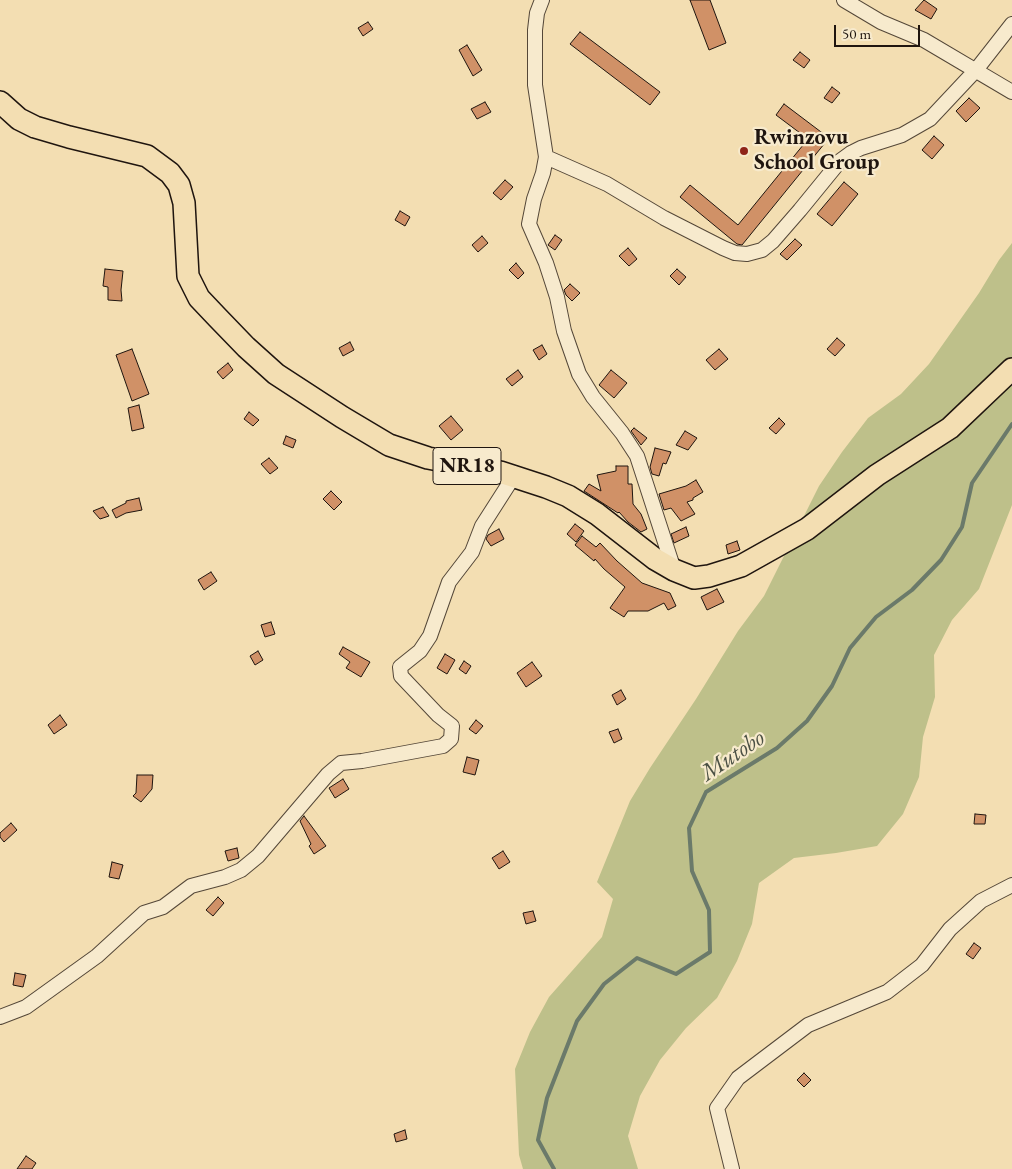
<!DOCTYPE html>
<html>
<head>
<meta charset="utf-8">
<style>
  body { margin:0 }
  #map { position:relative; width:1012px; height:1169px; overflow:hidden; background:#f3deb2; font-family:"EB Garamond",serif }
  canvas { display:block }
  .scale { position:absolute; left:834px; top:25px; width:86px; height:22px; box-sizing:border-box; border:2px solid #1f150f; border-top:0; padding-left:6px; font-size:15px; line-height:18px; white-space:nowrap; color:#1f150f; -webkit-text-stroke:4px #f7eacd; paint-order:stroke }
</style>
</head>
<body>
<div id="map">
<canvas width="1012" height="1169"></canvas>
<div class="scale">50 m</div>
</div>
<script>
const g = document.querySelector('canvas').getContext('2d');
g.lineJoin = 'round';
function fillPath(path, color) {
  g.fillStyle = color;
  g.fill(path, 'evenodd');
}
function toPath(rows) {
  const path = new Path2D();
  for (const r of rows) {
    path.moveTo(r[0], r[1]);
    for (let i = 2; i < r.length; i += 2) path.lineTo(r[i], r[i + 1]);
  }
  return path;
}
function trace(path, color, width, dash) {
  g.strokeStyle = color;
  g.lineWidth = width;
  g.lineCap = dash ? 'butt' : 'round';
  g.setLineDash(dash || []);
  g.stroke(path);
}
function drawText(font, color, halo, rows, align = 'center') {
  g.font = font + ' "EB Garamond",serif';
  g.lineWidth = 4.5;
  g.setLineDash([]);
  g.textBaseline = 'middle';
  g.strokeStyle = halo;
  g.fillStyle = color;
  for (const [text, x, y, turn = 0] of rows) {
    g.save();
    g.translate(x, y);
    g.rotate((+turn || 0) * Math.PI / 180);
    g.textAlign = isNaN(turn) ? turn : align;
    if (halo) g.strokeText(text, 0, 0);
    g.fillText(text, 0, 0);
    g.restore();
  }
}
fillPath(toPath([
  [1012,243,1012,505,979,589,952,620,934,655,935,697,923,737,919,777,903,814,877,846,836,853,794,858,759,883,752,924,737,961,717,998,686,1028,660,1060,640,1096,628,1136,638,1169,523,1169,519,1155,515,1069,530,1032,549,997,602,937,613,899,597,882,630,801,650,768,696,699,738,631,764,596,819,486,842,452,868,418,901,394,929,364,979,293,999,260]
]), '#bec08a');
trace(toPath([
  [554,1169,538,1140,547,1098,577,1021,604,984,637,958,676,974,710,952,709,910,692,871,689,828,706,792,777,748,807,721,832,686,850,648,876,617,912,590,941,560,962,527,972,483,1012,424]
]), '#6b7a6a', 4);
const building = toPath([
  [690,0,710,0,726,43,709,50,690,0],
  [924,0,937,9,931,19,915,10,924,0],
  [368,22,373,29,363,36,358,28,368,22],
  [580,32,660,92,650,105,570,44,580,32],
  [467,45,482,70,473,76,459,50,467,45],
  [800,52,810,60,804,68,793,60,800,52],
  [832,87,840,93,832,103,824,98,832,87],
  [969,98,980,108,966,122,956,111,969,98],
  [485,102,491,112,477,119,471,109,485,102],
  [784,104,829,138,742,245,737,244,680,197,690,185,738,225,808,139,776,115,784,104],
  [934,136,944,145,932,159,922,150,934,136],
  [505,180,513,187,501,200,493,193,505,180],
  [844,182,858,194,832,226,817,214,844,182],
  [400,211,410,217,405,226,395,220,400,211],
  [555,235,562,240,555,250,548,245,555,235],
  [482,236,488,243,478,252,472,245,482,236],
  [795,239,802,245,787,260,780,254,795,239],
  [628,248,637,259,629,266,619,256,628,248],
  [516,263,524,273,518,279,509,270,516,263],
  [105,269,123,271,121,290,122,301,108,300,108,287,103,286,105,269],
  [677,269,686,277,679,285,670,276,677,269],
  [570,284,580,293,572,301,566,295,564,290,570,284],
  [837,338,845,345,835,356,827,349,837,338],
  [350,342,354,350,343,356,339,348,350,342],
  [542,345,547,354,539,360,533,350,542,345],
  [132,349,149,394,132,401,116,355,132,349],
  [719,349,728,359,715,370,706,360,719,349],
  [228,363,233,370,223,379,217,372,228,363],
  [518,370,523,377,512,386,506,379,518,370],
  [611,370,627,383,614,398,599,385,611,370],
  [139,405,144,428,132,431,128,408,139,405],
  [249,412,259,420,253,426,244,419,249,412],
  [451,416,463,430,451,440,439,426,451,416],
  [779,418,785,424,776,434,769,428,779,418],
  [634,428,647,438,641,445,631,431,634,428],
  [685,431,697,438,688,450,676,445,685,431],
  [286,436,296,440,293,448,283,444,286,436],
  [655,448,671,452,666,464,663,463,659,476,652,474,650,467,655,448],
  [269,458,278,468,270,474,261,464,269,458],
  [616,466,628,466,628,484,632,484,633,504,641,514,647,529,641,532,628,522,619,512,618,513,584,491,589,484,601,491,597,475,616,471,616,466],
  [696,480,703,492,693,498,693,500,687,502,695,514,681,521,671,508,664,510,659,494,686,486,696,480],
  [331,491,342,502,334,510,323,499,331,491],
  [139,498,142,510,126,513,116,518,112,510,126,503,126,501,139,498],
  [103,507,109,516,100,519,93,511,103,507],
  [575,524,584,531,576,542,567,534,575,524],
  [686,527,689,536,674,543,671,534,686,527],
  [499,529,504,539,491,546,486,539,488,535,499,529],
  [582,536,596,547,600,543,617,561,642,583,670,593,676,606,668,610,664,603,648,611,628,611,624,617,610,608,625,587,604,569,595,559,594,561,575,545,582,536],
  [737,541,740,550,728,554,726,545,737,541],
  [211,572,217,581,204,590,198,580,211,572],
  [717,589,724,602,707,610,701,597,717,589],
  [271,622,275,634,265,637,261,625,271,622],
  [343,647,370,662,361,677,346,668,350,662,339,654,343,647],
  [258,651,263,660,255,665,250,656,258,651],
  [445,654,455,660,447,674,437,668,445,654],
  [464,661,471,666,466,674,459,669,464,661],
  [532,662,542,676,526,687,517,673,532,662],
  [621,690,626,699,617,705,612,695,621,690],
  [60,715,67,725,54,734,48,725,60,715],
  [476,720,483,726,476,734,469,729,476,720],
  [618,729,622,739,614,743,609,732,618,729],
  [467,757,479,760,475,775,463,772,467,757],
  [137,775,153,775,152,789,141,802,133,796,136,793,137,775],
  [343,779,349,789,335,798,329,788,343,779],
  [975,814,986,815,985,824,974,824,975,814],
  [304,816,326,846,314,854,309,846,311,844,300,821,304,816],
  [11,823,17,830,4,842,0,837,0,833,11,823],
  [237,848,239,858,228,861,225,851,237,848],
  [503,851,510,862,499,869,492,858,503,851],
  [112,862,123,865,119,879,109,877,112,862],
  [218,897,224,903,213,916,206,910,218,897],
  [533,911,536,921,526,924,523,913,533,911],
  [974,943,981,948,973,959,966,954,974,943],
  [15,973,26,975,23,987,13,985,15,973],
  [804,1073,811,1080,804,1087,797,1080,804,1073],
  [405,1130,407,1139,396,1142,394,1134,405,1130],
  [26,1156,36,1163,32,1169,17,1169,26,1156]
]);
fillPath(building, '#d09167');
trace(building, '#1f150f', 1);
const street = toPath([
  [542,0,537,13,535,30,535,85,546,157,543,173,534,199,529,224,546,263,557,297,564,331,579,374,593,397,622,433,637,456,674,570],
  [844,0,881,22,924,40,1012,92],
  [546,157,607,184,664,218,723,248,735,253,747,254,762,250,773,241,800,210,840,161,851,153,861,148,902,135,930,119,976,70,1012,24],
  [0,1017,26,1007,97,956,144,913,163,907,191,886,225,877,241,870,258,856,328,774,341,763,362,761,443,746,451,739,452,726,438,715,401,676,400,667,420,651,430,636,449,582,472,552,482,526,514,476],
  [732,1169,717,1108,738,1078,808,1025,887,992,922,965,950,929,981,901,1012,885]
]);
const primary = toPath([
  [0,102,19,119,35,127,69,137,147,156,170,173,179,185,184,203,188,276,199,298,217,317,246,347,276,374,342,417,389,445,428,458,500,472,546,487,568,496,597,514,655,559,674,570,694,578,709,576,741,566,807,529,877,475,950,428,1012,369]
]);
trace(street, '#544738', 16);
trace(primary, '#1f150f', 24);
trace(street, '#f7eacd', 14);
trace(primary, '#f3deb2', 21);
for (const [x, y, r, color] of [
  [744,151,5,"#8f2418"]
]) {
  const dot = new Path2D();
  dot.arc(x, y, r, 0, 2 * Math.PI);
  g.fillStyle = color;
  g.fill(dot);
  trace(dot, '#f7eacd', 2);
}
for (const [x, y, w] of [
  [467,466,68]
]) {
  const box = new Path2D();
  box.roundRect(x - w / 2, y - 18.5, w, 37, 4);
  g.fillStyle = '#f7eacd';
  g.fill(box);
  trace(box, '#1f150f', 1);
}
drawText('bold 21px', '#1f150f', null, [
  ["NR18",467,466]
]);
drawText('bold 22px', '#1f150f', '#f7eacd', [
  ["Rwinzovu",754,138],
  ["School Group",754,163]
], 'left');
drawText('italic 24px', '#4b5044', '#f7eacd', [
  ["Mutobo",733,756,-34]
]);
</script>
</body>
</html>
